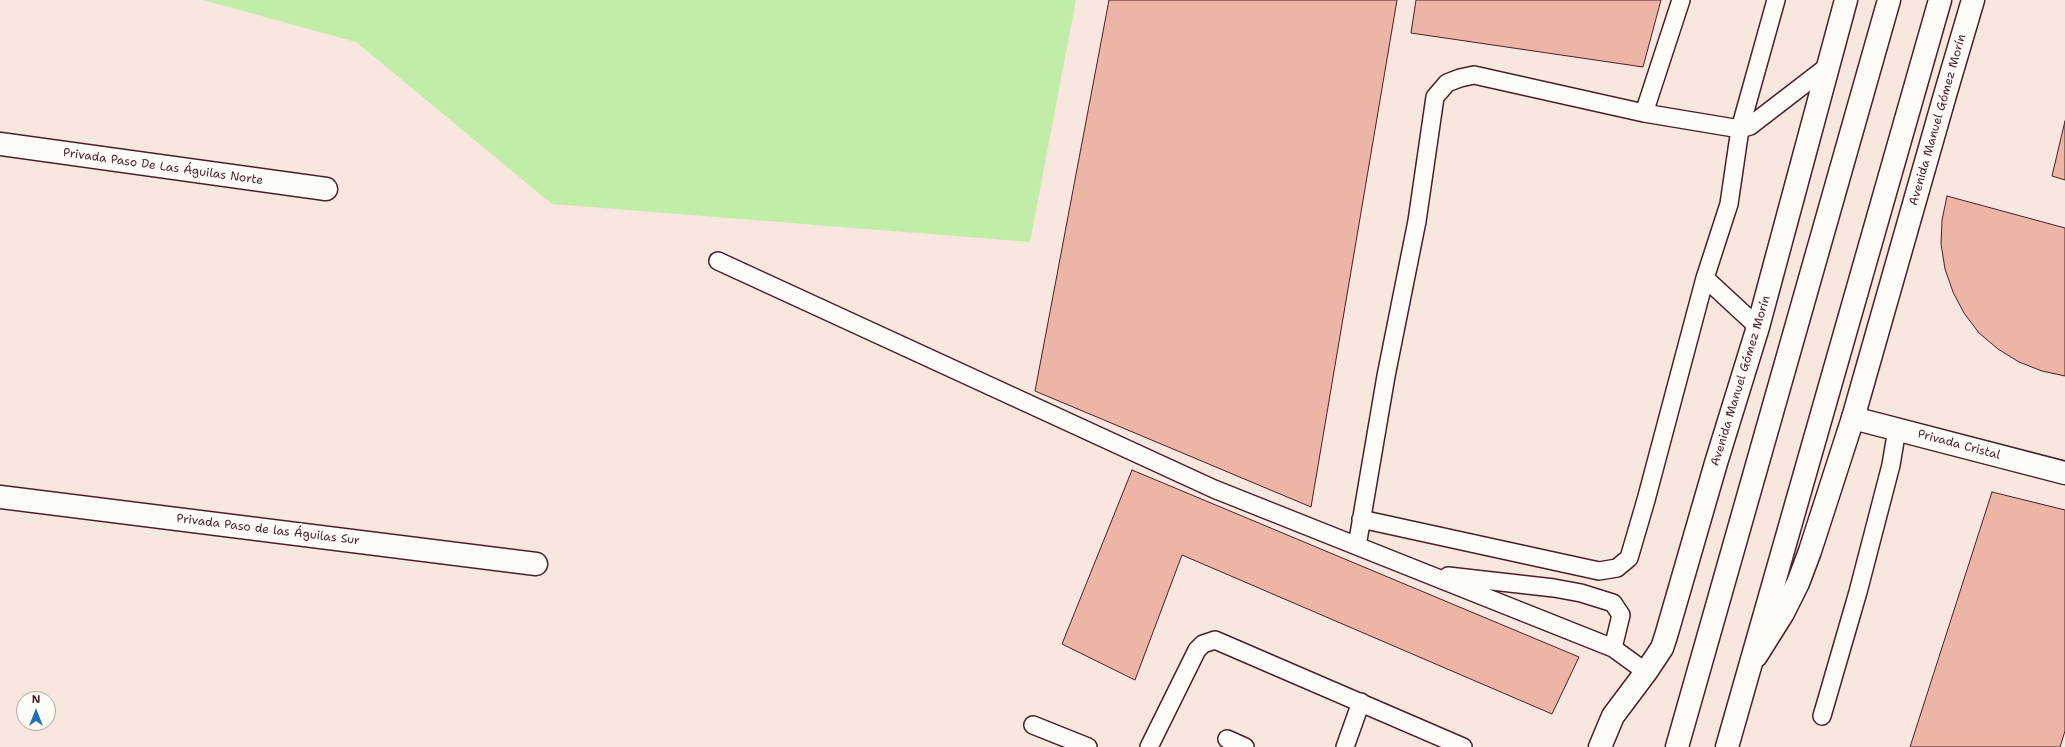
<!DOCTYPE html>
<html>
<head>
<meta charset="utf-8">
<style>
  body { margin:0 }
  #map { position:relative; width:2065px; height:747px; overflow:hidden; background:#f8e7de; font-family:"Shantell Sans",sans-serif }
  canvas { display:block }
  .north { position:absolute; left:16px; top:691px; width:40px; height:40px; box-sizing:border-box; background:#fdfcf7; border:1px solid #b5a4a5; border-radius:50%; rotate:0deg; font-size:11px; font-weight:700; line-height:16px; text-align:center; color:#4a1f2b }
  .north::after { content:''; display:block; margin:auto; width:14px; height:18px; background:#1f6fb2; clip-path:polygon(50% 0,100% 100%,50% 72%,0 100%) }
</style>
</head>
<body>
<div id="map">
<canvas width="2065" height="747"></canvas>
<div class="north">N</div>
</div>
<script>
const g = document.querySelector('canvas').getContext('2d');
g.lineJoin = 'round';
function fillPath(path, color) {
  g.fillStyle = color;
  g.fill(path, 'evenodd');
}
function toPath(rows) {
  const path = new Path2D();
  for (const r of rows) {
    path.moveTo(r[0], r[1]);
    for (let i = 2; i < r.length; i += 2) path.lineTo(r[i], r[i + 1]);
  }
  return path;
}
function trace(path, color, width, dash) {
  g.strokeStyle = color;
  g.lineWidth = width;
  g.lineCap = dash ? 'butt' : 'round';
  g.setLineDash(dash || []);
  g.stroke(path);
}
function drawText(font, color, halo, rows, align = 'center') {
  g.font = font + ' "Shantell Sans",sans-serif';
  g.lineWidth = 4;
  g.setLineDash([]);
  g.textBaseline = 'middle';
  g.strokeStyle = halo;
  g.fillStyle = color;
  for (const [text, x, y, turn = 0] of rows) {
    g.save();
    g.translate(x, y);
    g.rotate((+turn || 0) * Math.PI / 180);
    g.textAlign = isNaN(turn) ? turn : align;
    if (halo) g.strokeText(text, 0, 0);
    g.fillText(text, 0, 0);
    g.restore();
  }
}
fillPath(toPath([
  [203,0,1076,0,1030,242,552,204,356,42]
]), '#c1eda9');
const building = toPath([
  [1109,0,1397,0,1311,507,1035,391,1109,0],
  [1416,0,1661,0,1643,67,1411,33,1416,0],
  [2065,121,2065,180,2052,176,2065,121],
  [1947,196,2065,228,2065,376,2042,371,2019,362,1998,349,1979,333,1964,313,1953,292,1945,269,1941,244,1942,220,1947,196],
  [1132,470,1579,657,1552,714,1182,555,1135,680,1062,644,1132,470],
  [1992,492,2065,510,2065,731,2060,747,1910,747,1992,492]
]);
fillPath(building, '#edb5a5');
trace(building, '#4a1f2b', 1);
const service = toPath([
  [1644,113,1681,0],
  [718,261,1214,489,1613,648,1646,672],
  [1705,278,1758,327],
  [1361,519,1599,571,1617,568,1629,558,1646,500,1705,278,1729,204,1740,129,1776,0],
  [1357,546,1386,376,1417,221,1435,97,1447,83,1460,78,1474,75,1644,113,1740,129,1750,126,1828,66],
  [1448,576,1554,588,1581,593,1613,603,1621,615,1613,648],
  [1822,716,1858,592,1891,465,1897,429],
  [1033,725,1088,747],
  [1227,739,1245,747],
  [1149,747,1197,650,1203,644,1215,640,1463,747],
  [1345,747,1361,702]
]);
const minor = toPath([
  [0,144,326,189],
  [1853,418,2065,473],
  [0,497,536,564]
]);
const tertiary = toPath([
  [1756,656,1783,613,1798,583,1810,551,1853,418,1945,95,1973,0],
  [1600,747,1613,716,1646,672,1662,648,1666,636,1716,463,1758,327,1846,0]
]);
const secondary = toPath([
  [1677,747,1889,0],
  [1727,747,1940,0]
]);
trace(service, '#4a1f2b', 20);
trace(minor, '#4a1f2b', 25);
trace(tertiary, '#4a1f2b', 25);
trace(secondary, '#4a1f2b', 25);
trace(service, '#fdfcf7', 17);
trace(minor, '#fdfcf7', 22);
trace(tertiary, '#fdfcf7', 22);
trace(secondary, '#fdfcf7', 22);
drawText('12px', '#4a1f2b', '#fdfcf7', [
  ["Avenida Manuel Gómez Morín",1938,120,-74],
  ["Privada Paso De Las Águilas Norte",163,167,8],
  ["Avenida Manuel Gómez Morín",1741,381,-73],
  ["Privada Cristal",1959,445,15],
  ["Privada Paso de las Águilas Sur",268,530,7]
]);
</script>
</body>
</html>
